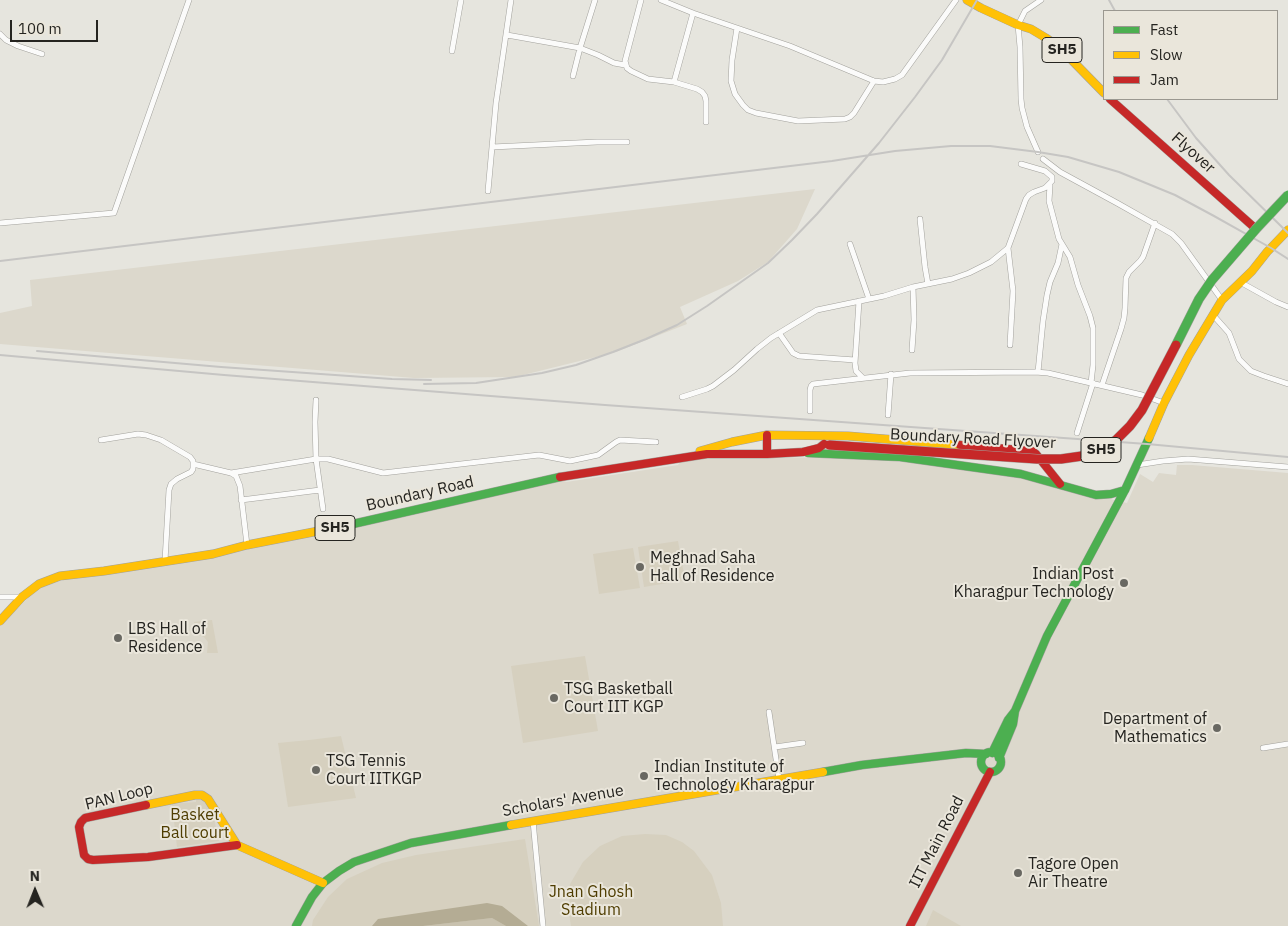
<!DOCTYPE html>
<html>
<head>
<meta charset="utf-8">
<style>
  body { margin:0 }
  #map { position:relative; width:1288px; height:926px; overflow:hidden; background:#e6e5de; font-family:"IBM Plex Sans",sans-serif }
  canvas { display:block }
  .legend { position:absolute; left:1103px; top:10px; width:175px; height:90px; box-sizing:border-box; background:#eae6db; border:1px solid #9b9890; margin:0; padding:6px 9px; list-style:none; font-size:15px; color:#252420 }
  .legend li { display:flex; align-items:center; gap:10px; height:25px }
  .legend b { width:25px; border:1px solid #9b9890 }
  .north { position:absolute; left:10px; top:866px; width:50px; height:50px; -webkit-text-stroke:4px #eae6db; paint-order:stroke; rotate:359deg; font-size:14px; font-weight:700; line-height:20px; text-align:center; color:#252420 }
  .north::after { content:''; display:block; margin:auto; width:18px; height:22px; background:#252420; clip-path:polygon(50% 0,100% 100%,50% 72%,0 100%) }
  .scale { position:absolute; left:10px; top:20px; width:88px; height:22px; box-sizing:border-box; border:2px solid #252420; border-top:0; padding-left:6px; font-size:15px; line-height:18px; white-space:nowrap; color:#252420; -webkit-text-stroke:4px #eae6db; paint-order:stroke }
</style>
</head>
<body>
<div id="map">
<canvas width="1288" height="926"></canvas>
<ul class="legend">
<li><b style="height:6px;background:#4caf50"></b>Fast</li>
<li><b style="height:6px;background:#ffc107"></b>Slow</li>
<li><b style="height:6px;background:#c62828"></b>Jam</li>
</ul>
<div class="north">N</div>
<div class="scale">100 m</div>
</div>
<script>
const g = document.querySelector('canvas').getContext('2d');
g.lineJoin = 'round';
function fillPath(path, color) {
  g.fillStyle = color;
  g.fill(path, 'evenodd');
}
function toPath(rows) {
  const path = new Path2D();
  for (const r of rows) {
    if (r.length === 3) {
      path.moveTo(r[0] + r[2], r[1]);
      path.arc(r[0], r[1], r[2], 0, 2 * Math.PI);
      continue;
    }
    path.moveTo(r[0], r[1]);
    for (let i = 2; i < r.length; i += 2) path.lineTo(r[i], r[i + 1]);
  }
  return path;
}
function trace(path, color, width, dash) {
  g.strokeStyle = color;
  g.lineWidth = width;
  g.lineCap = dash ? 'butt' : 'round';
  g.setLineDash(dash || []);
  g.stroke(path);
}
function drawText(font, color, halo, rows, align = 'center') {
  g.font = font + ' "IBM Plex Sans",sans-serif';
  g.lineWidth = 4;
  g.setLineDash([]);
  g.textBaseline = 'middle';
  g.strokeStyle = halo;
  g.fillStyle = color;
  for (const [text, x, y, turn = 0] of rows) {
    g.save();
    g.translate(x, y);
    g.rotate((+turn || 0) * Math.PI / 180);
    g.textAlign = isNaN(turn) ? turn : align;
    if (halo) g.strokeText(text, 0, 0);
    g.fillText(text, 0, 0);
    g.restore();
  }
}
fillPath(toPath([
  [815,189,797,229,768,262,738,281,680,307,687,324,616,352,515,377,414,378,0,344,0,313,32,306,30,280],
  [714,457,865,458,952,467,1005,474,1127,503,1140,474,1153,482,1159,473,1176,475,1177,465,1192,465,1288,473,1288,926,0,926,0,626,30,596,43,587,63,580,409,516,562,480,566,482,678,465,681,461]
]), '#dcd8cc');
fillPath(toPath([
  [678,541,685,580,644,587,638,547],
  [633,548,640,588,599,594,593,554],
  [212,620,218,653,207,653,208,642,204,637,195,633,194,622],
  [585,656,598,731,523,743,511,666],
  [341,736,356,798,288,807,278,743,309,740],
  [196,799,205,800,212,810,219,841,177,847,172,804,196,802],
  [645,834,666,835,682,842,694,851,712,875,721,903,723,926,571,926,569,913,570,884,583,862,600,846,622,836],
  [525,839,539,926,312,926,313,920,328,897,347,879,382,863,416,855],
  [933,910,961,926,926,926]
]), '#d6d0bf');
fillPath(toPath([
  [492,918,506,926,423,926,457,922]
]), '#c8c1ae');
fillPath(toPath([
  [487,903,502,906,528,926,506,926,492,918,423,926,372,926,378,919]
]), '#b4ac94');
const street = toPath([
  [641,0,625,61,627,68,631,71,648,79,674,82,697,89,702,92,705,96,706,101,706,122],
  [661,0,693,13,790,46,874,81,883,82,895,79,902,75,956,0],
  [737,28,732,60,731,81,735,94,743,105,748,110,756,113,798,121,845,119,850,117,854,113,874,81],
  [0,34,6,40,18,46,42,54],
  [507,35,580,48,598,55,614,63,625,65],
  [452,51,461,0],
  [573,76,580,48,595,0],
  [674,82,693,13],
  [492,147,597,142,627,142],
  [1038,152,1027,127,1022,108,1021,99,1020,47,1018,25,1025,11,1041,0],
  [1043,159,1060,172,1117,203,1172,234,1181,243,1222,300],
  [1050,185,1049,201,1059,239,1070,257,1078,285,1090,316,1093,328,1093,365,1091,383],
  [488,191,496,103,511,0],
  [920,219,925,267,928,284],
  [0,223,114,213,189,0],
  [850,244,869,299],
  [1008,248,1013,291,1010,345],
  [1240,282,1276,302,1288,307],
  [859,301,855,363,856,371,863,378],
  [1213,315,1229,333,1239,359,1251,371,1264,376,1288,384],
  [779,333,793,353,799,356,855,360],
  [912,350,914,320,913,287],
  [1038,372,1043,321,1047,295,1050,282,1058,263,1062,244],
  [1102,385,1121,329,1124,318,1125,308,1126,278,1129,272,1140,261,1143,257,1155,223],
  [682,397,707,389,713,386,734,370,757,349,771,338,817,310,884,296,913,287,952,279,969,273,991,262,1008,248,1026,199,1029,195,1034,192,1045,188,1052,181,1052,177,1045,171,1021,164],
  [316,400,315,422,316,459,323,509],
  [810,411,810,390,811,386,813,384,910,373,1035,372,1048,373,1142,395,1164,403],
  [888,415,891,374],
  [1077,433,1093,383],
  [101,440,138,434,146,435,161,440,190,457,193,461,193,469,191,472,177,479,171,484,169,490,165,561],
  [193,464,231,473,236,476,240,486,247,545],
  [1137,465,1163,461,1188,459,1288,467],
  [231,473,316,459,328,459,383,473,539,455,570,461,598,455,616,442,620,440,656,442],
  [241,500,320,490],
  [0,597,22,597],
  [769,712,779,779],
  [775,747,803,743],
  [1263,748,1288,744],
  [533,821,543,926]
]);
const fast = toPath([
  [808,453,900,457,1021,474,1096,495,1111,494,1125,490],
  [344,526,560,477],
  [991,762,10],
  [992,753,1008,720,1015,711],
  [999,758,1013,724,1015,711,1047,636,1125,490,1149,438],
  [823,772,862,765,966,753,986,754],
  [296,926,312,897,323,883,339,871,354,862,411,843,511,825]
]);
const slow = toPath([
  [967,0,981,8,1018,25,1031,29,1046,38,1059,47,1104,93],
  [1149,438,1164,403,1189,355,1222,300,1252,271,1267,252,1288,230],
  [700,451,732,442,767,435,848,436,960,445],
  [0,621,22,597,39,584,60,576,104,571,213,554,247,545,344,526],
  [146,805,195,795,202,795,208,799,237,845,323,883],
  [511,825,823,772]
]);
const jam = toPath([
  [1110,99,1256,229],
  [767,435,767,454],
  [960,445,1032,451,1036,454,1060,484],
  [560,477,707,454,767,454,803,452,819,448,824,444],
  [146,805,85,818,81,822,79,827,84,855,88,859,93,860,148,857,237,845],
  [910,926,990,772]
]);
trace(street, '#a2a19c', 6);
trace(fast, '#a2a19c', 9);
trace(slow, '#a2a19c', 9);
trace(jam, '#a2a19c', 9);
trace(street, '#fbfbfa', 5);
trace(fast, '#4caf50', 8);
trace(slow, '#ffc107', 8);
trace(jam, '#c62828', 8);
trace(toPath([
  [1109,0,1115,11],
  [1167,99,1196,138,1229,175,1288,233],
  [0,261,832,161,895,151,951,146,990,146,1038,152,1068,157,1119,172,1175,195,1214,216,1271,248,1288,259],
  [37,351,221,367,392,379,431,380],
  [0,355,224,375,605,405,1147,444,1288,457],
  [424,384,476,383,542,373,576,365,613,352,646,339,677,325,707,306,768,263,792,240,817,214,879,143,915,97,942,60,977,0]
]), '#c6c5c3', 2);
const fastBridge = toPath([
  [1176,345,1199,299,1212,280,1256,229,1288,195]
]);
const jamBridge = toPath([
  [829,445,1037,459,1061,459,1082,456,1101,450,1116,440,1130,426,1142,410,1176,345]
]);
trace(fastBridge, '#a2a19c', 10, []);
trace(jamBridge, '#a2a19c', 10, []);
trace(fastBridge, '#4caf50', 9);
trace(jamBridge, '#c62828', 9);
for (const [x, y, r, color] of [
  [640,567,5,"#696862"],
  [1124,583,5,"#696862"],
  [118,638,5,"#696862"],
  [554,698,5,"#696862"],
  [1217,728,5,"#696862"],
  [316,770,5,"#696862"],
  [644,776,5,"#696862"],
  [1018,873,5,"#696862"]
]) {
  const dot = new Path2D();
  dot.arc(x, y, r, 0, 2 * Math.PI);
  g.fillStyle = color;
  g.fill(dot);
  trace(dot, '#eae6db', 2);
}
for (const [x, y, w] of [
  [1062,50,40],
  [1101,450,40],
  [335,528,40]
]) {
  const box = new Path2D();
  box.roundRect(x - w / 2, y - 12.5, w, 25, 4);
  g.fillStyle = '#eae6db';
  g.fill(box);
  trace(box, '#252420', 1);
}
drawText('bold 15px', '#252420', null, [
  ["SH5",1062,50],
  ["SH5",1101,450],
  ["SH5",335,528]
]);
drawText('16px', '#252420', '#eae6db', [
  ["Flyover",1193,153,42],
  ["Boundary Road Flyover",973,439,3],
  ["Boundary Road",420,494,-13],
  ["PAN Loop",119,797,-14],
  ["Scholars' Avenue",563,801,-10],
  ["IIT Main Road",937,842,-63]
]);
drawText('16px', '#252420', '#eae6db', [
  ["Meghnad Saha",650,558],
  ["Hall of Residence",650,576],
  ["Indian Post",1114,574,"right"],
  ["Kharagpur Technology",1114,592,"right"],
  ["LBS Hall of",128,629],
  ["Residence",128,647],
  ["TSG Basketball",564,689],
  ["Court IIT KGP",564,707],
  ["Department of",1207,719,"right"],
  ["Mathematics",1207,737,"right"],
  ["TSG Tennis",326,761],
  ["Court IITKGP",326,779],
  ["Indian Institute of",654,767],
  ["Technology Kharagpur",654,785],
  ["Tagore Open",1028,864],
  ["Air Theatre",1028,882]
], 'left');
drawText('16px', '#4f3d01', '#eae6db', [
  ["Basket",195,815],
  ["Ball court",195,833],
  ["Jnan Ghosh",591,892],
  ["Stadium",591,910]
]);
</script>
</body>
</html>
